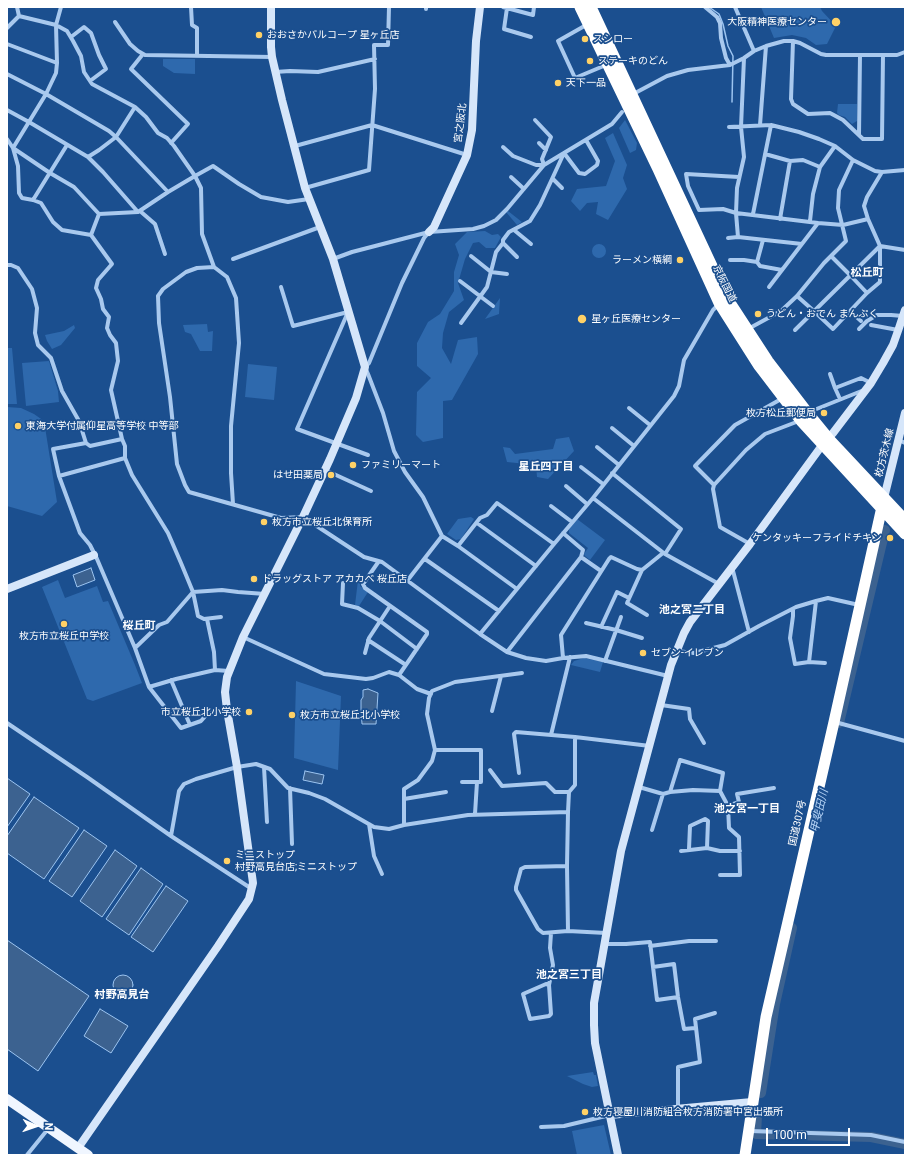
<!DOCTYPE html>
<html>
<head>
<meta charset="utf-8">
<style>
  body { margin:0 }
  #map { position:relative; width:912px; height:1162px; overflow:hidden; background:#1b4f8f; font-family:Roboto,sans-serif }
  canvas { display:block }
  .frame { position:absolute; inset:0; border:8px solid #fff; pointer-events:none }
  .north { position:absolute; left:16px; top:1106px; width:40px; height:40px; -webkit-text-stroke:3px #1b4f8f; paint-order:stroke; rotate:92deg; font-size:11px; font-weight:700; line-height:16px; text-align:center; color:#fff }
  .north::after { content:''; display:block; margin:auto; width:14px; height:18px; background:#fff; clip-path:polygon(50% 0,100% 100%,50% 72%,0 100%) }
  .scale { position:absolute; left:766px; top:1128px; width:84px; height:18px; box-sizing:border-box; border:2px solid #fff; border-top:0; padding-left:5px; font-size:12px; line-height:14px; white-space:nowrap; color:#fff; -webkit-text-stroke:3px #1b4f8f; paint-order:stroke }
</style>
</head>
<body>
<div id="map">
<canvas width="912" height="1162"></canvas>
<div class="frame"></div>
<div class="north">N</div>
<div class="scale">100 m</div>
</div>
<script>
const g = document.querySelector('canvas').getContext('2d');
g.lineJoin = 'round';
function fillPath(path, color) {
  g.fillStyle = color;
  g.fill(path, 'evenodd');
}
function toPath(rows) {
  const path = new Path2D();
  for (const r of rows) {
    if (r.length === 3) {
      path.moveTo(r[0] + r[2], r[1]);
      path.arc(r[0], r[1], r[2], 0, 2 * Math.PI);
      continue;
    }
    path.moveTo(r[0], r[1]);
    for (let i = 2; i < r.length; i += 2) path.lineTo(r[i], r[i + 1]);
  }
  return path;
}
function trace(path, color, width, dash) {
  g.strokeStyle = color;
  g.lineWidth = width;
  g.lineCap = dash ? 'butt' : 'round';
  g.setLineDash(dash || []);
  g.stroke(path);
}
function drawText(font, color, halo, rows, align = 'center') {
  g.font = font + ' Roboto,"Noto Sans JP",sans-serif';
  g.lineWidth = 3.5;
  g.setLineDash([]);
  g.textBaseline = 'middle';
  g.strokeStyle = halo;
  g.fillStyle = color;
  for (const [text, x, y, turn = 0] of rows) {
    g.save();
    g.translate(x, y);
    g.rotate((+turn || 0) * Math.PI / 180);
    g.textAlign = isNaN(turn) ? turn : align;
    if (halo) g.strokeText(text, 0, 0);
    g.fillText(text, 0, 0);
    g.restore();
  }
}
fillPath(toPath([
  [761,7,820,7,822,11,836,26,827,44,816,45,806,38,792,35,774,38],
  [163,59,195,59,195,74,174,73,163,66],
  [838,104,857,104,857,121,852,124,845,117,839,115,837,113],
  [625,120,637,143,636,150,630,153,619,128],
  [613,133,627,165,623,178,627,189,608,220,596,214,598,202,587,203,580,211,571,201,577,189,606,186,615,161,605,138],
  [508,211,522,222,517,225,506,212],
  [485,231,492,235,498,234,501,237,495,248,486,248,479,242,473,243,465,259,458,283,464,300,449,312,443,333,442,348,451,364,458,340,477,337,478,354,452,400,443,401,443,438,423,442,416,435,417,392,431,378,417,366,417,343,428,322,440,314,454,291,454,272,459,255,455,244,467,232],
  [599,251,7],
  [500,298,499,314,485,319],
  [207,324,208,332,213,331,212,351,200,351,191,334,185,332,183,325],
  [74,325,75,328,61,345,52,349,47,341,45,335,64,331],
  [7,348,12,348,17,404,7,404],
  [49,361,58,391,59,402,26,406,22,363],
  [248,364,277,367,274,400,245,397],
  [7,407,21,408,34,414,44,421,57,502,42,516,7,506],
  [569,437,574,451,548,479,537,477,536,465,507,462,503,447,510,448,515,454,553,449,556,439],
  [471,517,474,519,461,539,456,540,447,534,458,519],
  [577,519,605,540,590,560,585,556,584,554,588,548,569,533,569,529],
  [58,580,65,598,97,586,103,602,108,601,135,665,142,683,93,701,87,699,42,587],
  [358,580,361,581,360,586,368,592,359,606,355,605],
  [584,658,603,662,600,672,571,665,574,661],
  [296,681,341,696,338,770,294,758],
  [593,1072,594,1075,596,1075,598,1086,592,1087,583,1084,567,1076],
  [604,1125,611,1155,577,1155,572,1131]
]), '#2e69ad');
const water = toPath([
  [91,568,95,580,77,587,73,575,91,568],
  [368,689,378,693,376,724,362,724,361,709,361,700,363,697,363,690,368,689],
  [305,771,324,775,322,784,303,780,305,771],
  [7,778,30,794,7,827,7,778],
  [34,797,79,828,44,879,7,853,7,836,34,797],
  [84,830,107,846,72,897,49,881,84,830],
  [115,850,137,866,102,917,80,901,115,850],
  [141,868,163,884,129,935,106,919,141,868],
  [166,886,188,901,153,952,131,937,166,886],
  [7,940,89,996,38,1071,7,1049,7,940],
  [123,985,10],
  [100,1009,128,1026,111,1053,84,1036,100,1009]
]);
fillPath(water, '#3c6290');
trace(water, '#9cc4f0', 1);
trace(toPath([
  [709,7,719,14,723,24,728,46,733,56,732,102]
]), '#9cc4f0', 1.5);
trace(toPath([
  [839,723,885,530],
  [761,1093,775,1004,792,928],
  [757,1116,756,1134,871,1137,905,1144]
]), '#3c6290', 10);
trace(toPath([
  [17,7,19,16],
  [61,7,56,25,57,63,56,73,46,94,13,148,50,173,74,187,99,214,138,212],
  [191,7,192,25,197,28,197,56],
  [503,7,533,15,534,7],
  [705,7,717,17,720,23,721,38,726,58,730,65],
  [735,7,754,51],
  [507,8,504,29,531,37],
  [426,9,426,7],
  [19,16,56,25,67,31,73,41,81,56,84,72,92,84,135,107,146,117,158,133,167,138,174,146,195,176,201,188,202,234,214,267,227,277,236,298,239,343,231,426,231,473,233,504],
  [115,22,130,44,138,51,145,55,272,57],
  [588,24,558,41,575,78,606,65],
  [7,28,19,16],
  [71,37,84,27,91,33,99,55,106,69,90,81],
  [793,41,791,99,793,104,808,114,830,113,843,120,863,139,882,139,883,55],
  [7,44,57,63],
  [143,54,131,69,188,124,171,143],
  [275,72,290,71,318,72,375,59],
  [7,74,46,94,109,131,116,137,168,192],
  [637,92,667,76,688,70,730,65,744,58,754,51,766,46,784,41,793,41,800,43,821,54,826,55,897,55,905,52],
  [7,110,29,122,88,157,103,172,138,212,168,192,195,176,213,166,239,184,261,197,288,202,309,199],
  [760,125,766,46],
  [729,127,771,125,799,132,819,139,835,146,853,160,875,171,882,172,905,170],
  [859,135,860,55],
  [7,139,13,148,18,166,19,193,22,198,33,200,41,203,53,222,62,230,91,235],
  [539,143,546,150],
  [295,146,372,125,467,155],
  [503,147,513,156,536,165,544,165,542,159,551,137,535,120],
  [765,154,790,161,803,160,820,167],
  [88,157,99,150,116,137,135,107],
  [511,177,524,189],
  [739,177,686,174,688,186,699,210,723,209,736,213,737,188,744,157,741,127,744,58],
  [553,179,562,188],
  [305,188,369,170,375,89,374,45,388,45,389,7],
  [33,200,67,145],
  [140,211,155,224,165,254],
  [99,214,91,235,112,264,98,280,96,288,101,299,103,309,109,317,107,328,110,335,116,343,118,361,111,390,122,439],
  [753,214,771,125],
  [780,219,790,161],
  [810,221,813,194,820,167,835,146],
  [514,230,531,244],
  [429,232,424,238,402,283,369,363,365,367,368,374,383,413,394,451,405,472,423,497,442,536],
  [738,237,736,213,818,223],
  [728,238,738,237,802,244],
  [503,243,517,257],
  [880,246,905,250],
  [471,256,491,272,507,274],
  [831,256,850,275,867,293],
  [233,259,320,227],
  [333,259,352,252,429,232,473,229,484,226,496,220,507,209,544,165,612,124,622,112],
  [730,260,744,260,757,262,760,266,782,270],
  [757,262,763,240],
  [7,265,11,265,18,268,32,289,37,308,35,333,38,345,51,358,62,391,79,421,86,443,90,446,122,439,125,446,125,458,132,475,168,533,181,563,193,592,222,590,238,592,265,594],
  [214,267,197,268,186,272,163,289,158,296,159,323,170,397,177,464,185,485,189,492,281,518,303,517,364,557,382,562,480,634,507,652,526,658,546,661,563,658,586,656,668,676],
  [460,281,493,306],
  [281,287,293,326,348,312],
  [769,287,818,223,843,225,868,219],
  [797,296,815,312,833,329,867,293,880,282,880,246,868,219,864,206,867,197,882,172],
  [850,311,861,321],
  [348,312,297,429,368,455],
  [461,323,487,287,496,252,503,243,503,240,509,232,530,221,540,205,564,153,579,173,585,174,597,165,598,161,586,140],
  [871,325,898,330],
  [748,329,781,311,797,296,824,263,846,241,838,208,839,190,853,160],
  [859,329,867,321,877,315,891,315,903,316],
  [795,330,880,246],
  [830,374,835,388],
  [840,399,835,388,861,378,871,383],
  [629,408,650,425],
  [809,412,864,390],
  [612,428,634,446],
  [899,440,905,443],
  [86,443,53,449,59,476,80,533,90,545,97,559,135,648,149,687,181,728,201,721,208,713,227,710],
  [597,447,619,465],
  [581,467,603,484],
  [325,470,371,491],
  [612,473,681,529,665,554],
  [59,476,125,458],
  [714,485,695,466,735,425,783,398],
  [566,486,587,504],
  [593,498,665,554,719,584],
  [551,506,572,522],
  [477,523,536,566],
  [750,544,720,527,713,489,714,485,746,450,765,434,799,421],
  [458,546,480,518,487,515,497,503,554,544],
  [581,557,601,571],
  [425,559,499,611],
  [379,561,363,584,365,588,427,632,427,634,399,675],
  [732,567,749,632],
  [642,570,627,603,647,615],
  [407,581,442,536,458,546,517,589],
  [343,583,342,604,358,608,380,621,417,649],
  [193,592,198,616,204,619,221,617],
  [793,610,793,616,790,638,795,664,809,662,825,663],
  [207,619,214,652,215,670],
  [586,623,616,630,642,638],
  [601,627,617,592,629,598],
  [480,634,554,544,593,498,674,396,679,386,684,360,713,310,719,304],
  [243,637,324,674,366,679,373,678,389,672,399,675,417,689,431,694],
  [368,640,406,665],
  [135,648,159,625,167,622,193,592],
  [677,651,694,653,725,645,759,626,796,607,816,601,828,598,859,605],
  [507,652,581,557,583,550,563,533],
  [365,653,369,638,390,606],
  [563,658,561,635,609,559,611,557,637,569,642,570,663,553],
  [605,661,621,617],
  [809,662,816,601],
  [171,680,190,725],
  [149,687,176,679,215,670,229,671],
  [661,705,689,709,690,719,704,743],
  [492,711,501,676],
  [835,722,905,741],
  [7,723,87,777,171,836,252,889],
  [551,735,570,657],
  [435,750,481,750,481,782,462,782],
  [264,767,267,822],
  [490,770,502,786,546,783,555,792,569,792],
  [519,773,514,734,516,732,575,737,650,746],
  [639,787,663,794,670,792,693,790,720,791,723,773,680,760,670,792],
  [290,788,292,844],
  [404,799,446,792],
  [728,806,739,802,737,794,774,788],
  [475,814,477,782],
  [369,824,374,856,382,874],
  [404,825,404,789,418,780,432,761,435,750,427,714,429,698,432,691,455,682,522,673],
  [652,830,663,794],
  [171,836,179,791,184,784,196,779,237,767,256,764,270,769,288,788,309,793,325,799,374,827,389,829,404,825,468,815,568,812],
  [689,849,690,826,705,819,708,821,707,848],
  [681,851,707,848,720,851,740,851],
  [567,866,525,867,521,869,516,887,516,890,538,929,543,933,568,931,606,933],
  [720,875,740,875,739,837,729,828,728,806,720,791],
  [568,931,567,866,568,812,569,792,575,785,575,737],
  [604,944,626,944,650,942,657,1000,678,997],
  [650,946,689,941,716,941],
  [653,967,674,964,678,997,684,1029,695,1028],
  [549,985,546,984,523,994,530,1019,549,1016,551,1014,549,985,553,965,550,948,551,933],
  [678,1108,678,1067,700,1062,695,1019,715,1013],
  [541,1127,564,1126,610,1115],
  [750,1131,871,1135,905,1142],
  [27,1155,48,1129]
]), '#a9c9ee', 4);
trace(toPath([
  [429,232,434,227,467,155,472,130,476,41,480,7],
  [884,498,905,413],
  [7,589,94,555],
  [610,1115,752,1102],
  [78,1148,218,946,249,899,253,883,237,767,227,710,225,692,227,677,243,637,303,517,330,459,356,398,365,367,333,259,305,188,282,100,272,57,271,47,271,7],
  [618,1155,595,1043,594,1025,594,1003,621,851,671,665,684,633,690,622,750,544,823,444,833,433,871,383,883,363,893,345,899,328,905,310]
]), '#d6e6fa', 8);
trace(toPath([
  [7,1099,88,1155]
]), '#f0f6ff', 10);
trace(toPath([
  [580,7,658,169,719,303,759,366,801,421,905,534],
  [591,7,727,298,768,361,811,417,829,439,905,520],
  [745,1155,766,1017,834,722,884,498]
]), '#fff', 11);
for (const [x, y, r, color] of [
  [836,22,5,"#ffd166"],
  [259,35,4,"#ffd166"],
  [585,39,4,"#ffd166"],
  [590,61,4,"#ffd166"],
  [558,83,4,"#ffd166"],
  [680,260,4,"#ffd166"],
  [758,314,4,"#ffd166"],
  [582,319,5,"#ffd166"],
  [824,413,4,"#ffd166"],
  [18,426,4,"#ffd166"],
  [353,465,4,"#ffd166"],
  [331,475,4,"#ffd166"],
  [264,522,4,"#ffd166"],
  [890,538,4,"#ffd166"],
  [254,579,4,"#ffd166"],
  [64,624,4,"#ffd166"],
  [643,653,4,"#ffd166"],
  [249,712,4,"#ffd166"],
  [292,715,4,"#ffd166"],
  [227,861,4,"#ffd166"],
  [585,1112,4,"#ffd166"]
]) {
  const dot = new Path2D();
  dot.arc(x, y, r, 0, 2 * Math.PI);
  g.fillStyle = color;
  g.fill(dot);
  trace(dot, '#1b4f8f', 1.5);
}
drawText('10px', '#fff', '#1b4f8f', [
  ["大阪精神医療センター",827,22,"right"],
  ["おおさかパルコープ 星ヶ丘店",267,35],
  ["スシロー",593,39],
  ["ステーキのどん",598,61],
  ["天下一品",566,83],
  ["ラーメン横綱",672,260,"right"],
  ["うどん・おでん まんぷく",766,314],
  ["星ヶ丘医療センター",591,319],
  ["枚方松丘郵便局",816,413,"right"],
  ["東海大学付属仰星高等学校 中等部",26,426],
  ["ファミリーマート",361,465],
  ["はせ田薬局",323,475,"right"],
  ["枚方市立桜丘北保育所",272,522],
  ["ケンタッキーフライドチキン",882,538,"right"],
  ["ドラッグストア アカカベ 桜丘店",262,579],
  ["枚方市立桜丘中学校",64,636,"center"],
  ["セブン-イレブン",651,653],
  ["市立桜丘北小学校",241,712,"right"],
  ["枚方市立桜丘北小学校",300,715],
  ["ミニストップ",235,855],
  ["村野高見台店;ミニストップ",235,867],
  ["枚方寝屋川消防組合枚方消防署中宮出張所",593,1112]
], 'left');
drawText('10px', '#fff', '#1b4f8f', [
  ["宮之阪北",461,123,-83],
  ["京阪国道",724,284,64],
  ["枚方茨木線",885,453,-76],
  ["国道307号",798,823,-77]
]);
drawText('bold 11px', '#fff', '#1b4f8f', [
  ["松丘町",867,273],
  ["星丘四丁目",546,467],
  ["池之宮二丁目",692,610],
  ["桜丘町",139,626],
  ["池之宮一丁目",747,809],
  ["池之宮三丁目",569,975],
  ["村野高見台",122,995]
]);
drawText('italic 11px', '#b5d3f5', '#1b4f8f', [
  ["甲斐田川",820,811,-77]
]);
</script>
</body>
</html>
